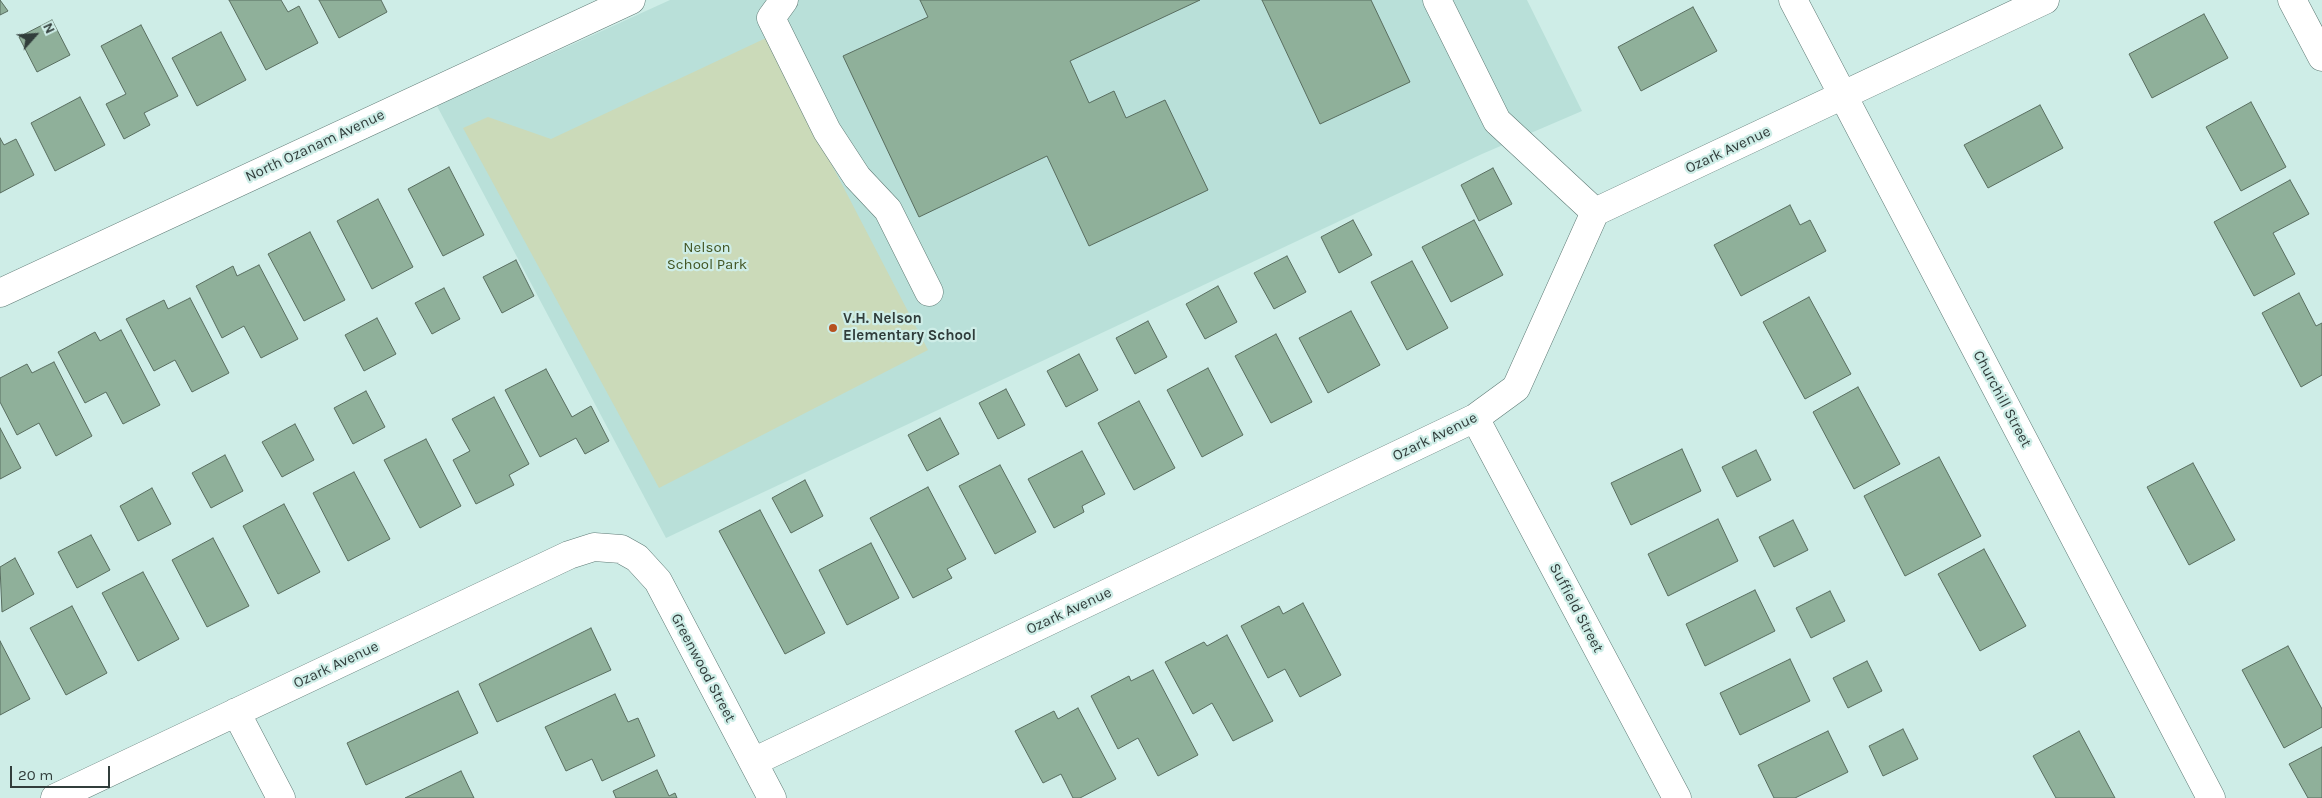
<!DOCTYPE html>
<html>
<head>
<meta charset="utf-8">
<style>
  body { margin:0 }
  #map { position:relative; width:2322px; height:798px; overflow:hidden; background:#ceede7; font-family:Karla,sans-serif }
  canvas { display:block }
  .north { position:absolute; left:10px; top:10px; width:50px; height:50px; -webkit-text-stroke:4px #ceede7; paint-order:stroke; rotate:64deg; font-size:14px; font-weight:700; line-height:20px; text-align:center; color:#313d3b }
  .north::after { content:''; display:block; margin:auto; width:18px; height:22px; background:#313d3b; clip-path:polygon(50% 0,100% 100%,50% 72%,0 100%) }
  .scale { position:absolute; left:10px; top:766px; width:100px; height:22px; box-sizing:border-box; border:2px solid #313d3b; border-top:0; padding-left:6px; font-size:15px; line-height:18px; white-space:nowrap; color:#313d3b; -webkit-text-stroke:4px #ceede7; paint-order:stroke }
</style>
</head>
<body>
<div id="map">
<canvas width="2322" height="798"></canvas>
<div class="north">N</div>
<div class="scale">20 m</div>
</div>
<script>
const g = document.querySelector('canvas').getContext('2d');
g.lineJoin = 'round';
function fillPath(path, color) {
  g.fillStyle = color;
  g.fill(path, 'evenodd');
}
function toPath(rows) {
  const path = new Path2D();
  for (const r of rows) {
    path.moveTo(r[0], r[1]);
    for (let i = 2; i < r.length; i += 2) path.lineTo(r[i], r[i + 1]);
  }
  return path;
}
function trace(path, color, width, dash) {
  g.strokeStyle = color;
  g.lineWidth = width;
  g.lineCap = dash ? 'butt' : 'round';
  g.setLineDash(dash || []);
  g.stroke(path);
}
function drawText(font, color, halo, rows, align = 'center') {
  g.font = font + ' Karla,sans-serif';
  g.lineWidth = 4.5;
  g.setLineDash([]);
  g.textBaseline = 'middle';
  g.strokeStyle = halo;
  g.fillStyle = color;
  for (const [text, x, y, turn = 0] of rows) {
    g.save();
    g.translate(x, y);
    g.rotate((+turn || 0) * Math.PI / 180);
    g.textAlign = isNaN(turn) ? turn : align;
    if (halo) g.strokeText(text, 0, 0);
    g.fillText(text, 0, 0);
    g.restore();
  }
}
fillPath(toPath([
  [670,0,1527,0,1582,111,1482,154,666,538,437,106]
]), '#b9e0d9');
fillPath(toPath([
  [766,38,928,350,659,488,463,128,488,117,551,139]
]), '#cbdab9');
const building = toPath([
  [0,0,8,11,0,15,0,0],
  [229,0,281,0,288,12,299,6,318,43,266,70,229,0],
  [319,0,381,0,387,12,339,38,319,0],
  [920,0,1200,0,1070,61,1089,103,1114,91,1126,118,1165,100,1208,190,1089,246,1047,156,919,217,843,56,928,17,920,0],
  [1262,0,1371,0,1410,82,1320,124,1262,0],
  [1693,7,1717,51,1641,91,1618,47,1693,7],
  [2204,14,2228,58,2152,98,2129,54,2204,14],
  [52,20,70,55,37,72,19,37,52,20],
  [141,25,178,96,144,113,150,125,124,139,106,104,126,94,101,46,141,25],
  [221,32,246,80,197,106,172,58,221,32],
  [80,97,105,145,55,171,31,123,80,97],
  [2251,102,2286,167,2241,191,2206,127,2251,102],
  [2040,105,2063,148,1988,188,1964,145,2040,105],
  [0,138,4,145,16,139,34,175,0,193,0,138],
  [449,167,484,235,443,256,408,189,449,167],
  [1493,168,1512,204,1479,221,1461,185,1493,168],
  [2290,180,2309,214,2273,233,2295,274,2254,296,2214,222,2290,180],
  [378,199,413,267,372,289,337,221,378,199],
  [1790,205,1800,225,1810,220,1826,251,1741,296,1714,245,1790,205],
  [1353,220,1372,255,1339,273,1321,237,1353,220],
  [1474,220,1503,275,1451,302,1422,247,1474,220],
  [310,232,345,300,304,321,268,254,310,232],
  [1287,256,1306,292,1274,309,1254,273,1287,256],
  [516,260,534,296,502,313,483,277,516,260],
  [1412,261,1448,328,1407,350,1371,282,1412,261],
  [259,265,298,339,261,358,244,326,222,338,196,286,233,266,237,276,259,265],
  [1218,286,1237,322,1205,339,1186,304,1218,286],
  [444,288,460,319,432,334,415,303,444,288],
  [2299,293,2316,326,2322,323,2322,375,2301,387,2262,313,2299,293],
  [1809,297,1851,374,1805,399,1763,322,1809,297],
  [190,298,229,373,192,392,175,360,154,371,126,319,164,300,168,309,190,298],
  [1351,311,1380,365,1328,393,1299,338,1351,311],
  [377,318,396,354,364,371,345,335,377,318],
  [1148,321,1167,357,1135,374,1116,338,1148,321],
  [121,330,160,405,123,424,106,392,85,403,58,352,95,332,100,341,121,330],
  [1276,334,1312,402,1271,423,1235,356,1276,334],
  [1079,354,1098,390,1066,407,1047,371,1079,354],
  [54,362,92,436,56,456,39,423,17,435,0,402,0,378,27,364,32,373,54,362],
  [1208,368,1243,435,1202,457,1167,390,1208,368],
  [546,369,572,417,591,406,609,441,585,454,576,438,540,457,505,390,546,369],
  [1858,387,1900,464,1854,489,1813,412,1858,387],
  [1006,389,1025,425,998,439,979,403,1006,389],
  [366,391,385,427,353,444,334,408,366,391],
  [494,397,529,464,509,475,514,485,476,504,453,460,470,451,452,419,494,397],
  [1139,401,1175,468,1134,490,1098,423,1139,401],
  [940,418,959,454,927,471,908,435,940,418],
  [295,424,314,460,282,477,262,442,295,424],
  [0,428,21,468,0,479,0,428],
  [426,439,461,506,420,528,384,460,426,439],
  [1682,449,1701,491,1631,525,1611,483,1682,449],
  [1756,450,1771,480,1737,497,1722,467,1756,450],
  [1082,451,1105,494,1082,506,1084,512,1054,528,1028,479,1082,451],
  [225,455,243,491,211,508,192,473,225,455],
  [1939,457,1981,536,1905,576,1864,496,1939,457],
  [2193,463,2235,540,2189,565,2147,487,2193,463],
  [1000,465,1036,532,995,554,959,486,1000,465],
  [354,472,390,539,348,561,313,493,354,472],
  [805,480,823,516,791,533,772,498,805,480],
  [928,487,966,559,947,569,952,578,913,598,870,518,928,487],
  [152,488,171,524,138,541,120,506,152,488],
  [284,504,320,572,278,594,243,526,284,504],
  [760,510,825,633,785,654,719,531,760,510],
  [1718,519,1738,561,1668,596,1648,554,1718,519],
  [1793,520,1808,550,1774,567,1759,537,1793,520],
  [91,535,110,570,77,588,58,552,91,535],
  [213,538,249,606,207,627,172,560,213,538],
  [871,543,899,598,847,625,819,570,871,543],
  [1984,549,2026,626,1980,651,1938,574,1984,549],
  [15,558,34,594,2,612,0,567,15,558],
  [143,572,179,639,138,661,102,593,143,572],
  [1755,590,1775,631,1705,666,1686,624,1755,590],
  [1830,591,1845,621,1811,638,1796,608,1830,591],
  [1303,603,1341,675,1300,697,1285,669,1268,678,1241,626,1279,606,1283,614,1303,603],
  [72,606,107,673,66,695,30,628,72,606],
  [591,628,611,670,497,722,479,684,591,628],
  [1227,635,1273,721,1233,741,1212,703,1193,714,1165,662,1204,642,1207,646,1227,635],
  [0,641,30,699,0,715,0,641],
  [2288,646,2322,709,2322,727,2284,748,2242,670,2288,646],
  [1790,659,1810,701,1740,735,1720,693,1790,659],
  [1867,661,1882,691,1848,708,1833,678,1867,661],
  [1153,670,1198,755,1158,776,1138,738,1118,749,1091,696,1129,676,1131,681,1153,670],
  [458,691,478,733,366,785,347,743,458,691],
  [615,694,628,722,638,718,655,756,602,781,592,759,566,771,545,727,615,694],
  [1078,708,1116,779,1080,798,1073,798,1061,774,1043,783,1015,731,1054,711,1058,719,1078,708],
  [1903,729,1918,759,1883,776,1869,746,1903,729],
  [1828,731,1848,772,1795,798,1774,798,1758,765,1828,731],
  [2079,731,2115,798,2056,798,2033,756,2079,731],
  [2322,747,2322,798,2308,798,2289,764,2322,747],
  [657,770,669,796,675,793,677,798,616,798,613,791,657,770],
  [461,771,474,798,405,798,461,771]
]);
fillPath(building, '#8fb09a');
trace(building, '#596e60', 1);
const minor = toPath([
  [784,0,771,18,827,131,857,177,888,210,929,292],
  [1437,0,1497,121,1595,212],
  [1793,0,2211,798],
  [2292,0,2322,57],
  [0,293,631,0],
  [1475,418,1677,798],
  [236,712,281,798],
  [753,762,1475,418,1516,388,1595,212,2045,0],
  [55,798,569,555,594,547,621,549,637,558,658,581,772,798]
]);
trace(minor, '#5e7a75', 29);
trace(minor, '#fff', 28);
for (const [x, y, r, color] of [
  [833,328,5,"#b6511f"]
]) {
  const dot = new Path2D();
  dot.arc(x, y, r, 0, 2 * Math.PI);
  g.fillStyle = color;
  g.fill(dot);
  trace(dot, '#ceede7', 2);
}
drawText('15px', '#313d3b', '#ceede7', [
  ["North Ozanam Avenue",315,146,-25],
  ["Ozark Avenue",1728,150,-25],
  ["Churchill Street",2002,399,62],
  ["Ozark Avenue",1435,437,-26],
  ["Suffield Street",1576,608,62],
  ["Ozark Avenue",1069,611,-25],
  ["Ozark Avenue",336,665,-25],
  ["Greenwood Street",703,668,62]
]);
drawText('15px', '#425624', '#ceede7', [
  ["Nelson",707,248],
  ["School Park",707,265]
]);
drawText('bold 15px', '#313d3b', '#ceede7', [
  ["V.H. Nelson",843,319],
  ["Elementary School",843,336]
], 'left');
</script>
</body>
</html>
